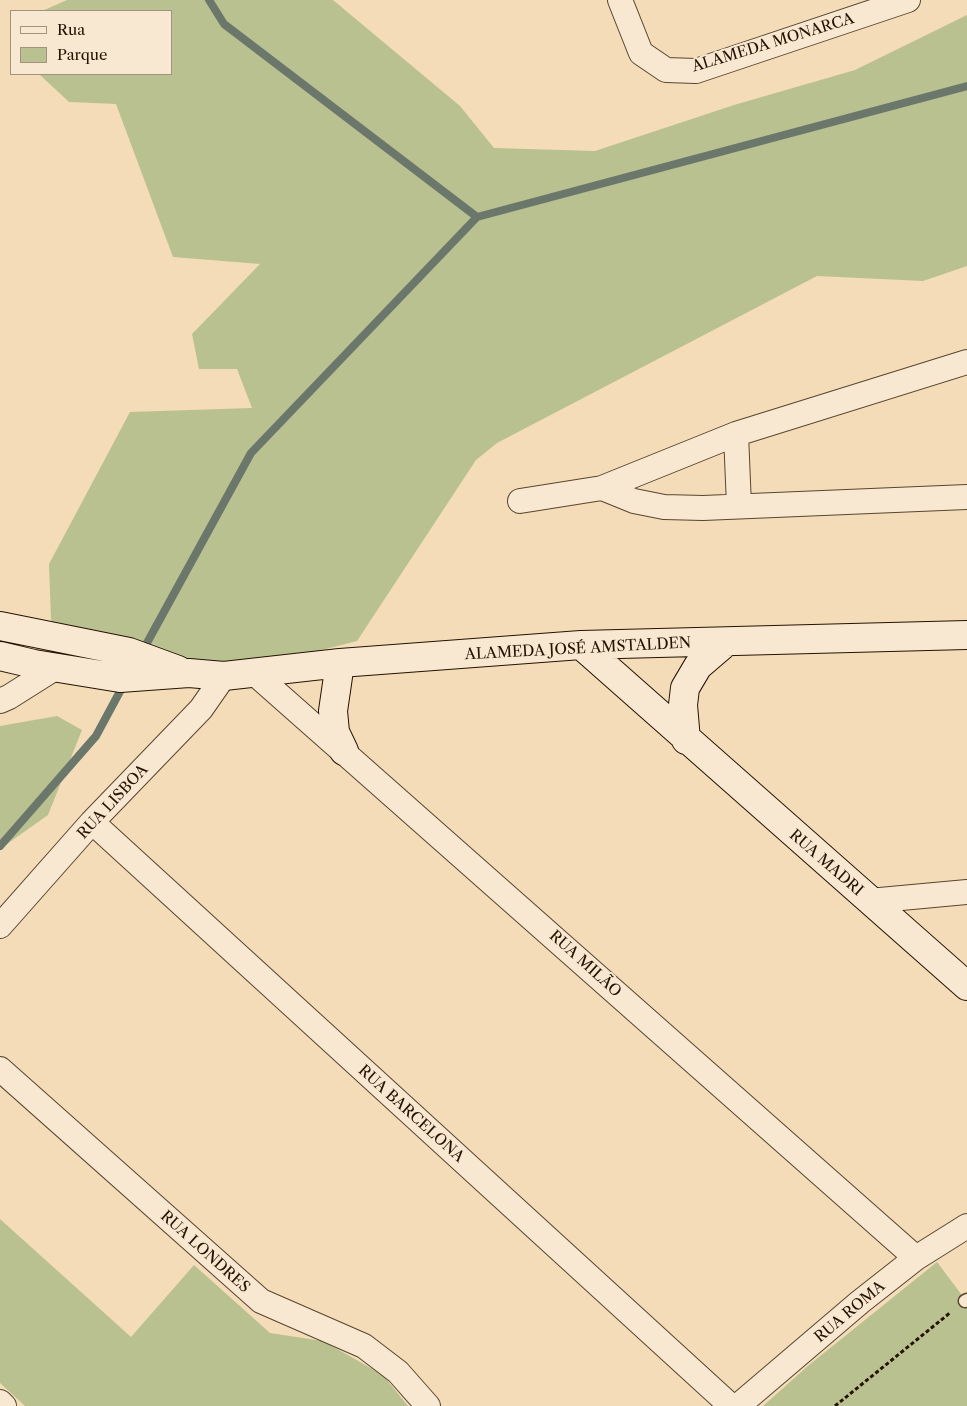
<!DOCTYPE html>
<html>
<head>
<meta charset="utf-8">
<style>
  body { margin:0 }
  #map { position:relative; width:967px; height:1406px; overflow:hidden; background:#f4dcb9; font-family:"Libre Caslon Text",serif }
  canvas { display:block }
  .legend { position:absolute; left:10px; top:10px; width:162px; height:65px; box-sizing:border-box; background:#f8e8d2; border:1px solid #a3937e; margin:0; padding:6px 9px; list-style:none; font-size:15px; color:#241300 }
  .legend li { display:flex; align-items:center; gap:10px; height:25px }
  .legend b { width:25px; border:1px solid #a3937e }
</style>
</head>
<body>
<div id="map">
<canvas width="967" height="1406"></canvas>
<ul class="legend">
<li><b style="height:6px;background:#f8e8d2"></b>Rua</li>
<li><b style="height:14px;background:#b9c191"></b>Parque</li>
</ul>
</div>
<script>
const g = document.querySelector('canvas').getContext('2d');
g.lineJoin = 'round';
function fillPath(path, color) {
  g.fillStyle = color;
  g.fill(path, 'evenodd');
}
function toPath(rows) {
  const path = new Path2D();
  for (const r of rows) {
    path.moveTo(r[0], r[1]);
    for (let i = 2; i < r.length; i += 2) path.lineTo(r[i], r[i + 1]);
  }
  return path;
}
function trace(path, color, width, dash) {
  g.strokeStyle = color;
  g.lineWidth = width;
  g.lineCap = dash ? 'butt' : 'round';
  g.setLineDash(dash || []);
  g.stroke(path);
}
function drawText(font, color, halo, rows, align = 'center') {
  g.font = font + ' "Libre Caslon Text",serif';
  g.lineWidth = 4;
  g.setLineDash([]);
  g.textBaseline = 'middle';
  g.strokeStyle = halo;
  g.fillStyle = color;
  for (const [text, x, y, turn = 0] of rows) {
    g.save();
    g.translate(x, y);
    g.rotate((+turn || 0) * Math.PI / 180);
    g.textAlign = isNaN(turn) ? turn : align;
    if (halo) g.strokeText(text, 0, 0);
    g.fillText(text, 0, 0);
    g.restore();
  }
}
fillPath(toPath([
  [67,0,333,0,460,106,494,148,595,151,734,105,855,70,967,15,967,266,923,281,817,276,497,443,476,460,357,641,196,682,85,658,51,620,49,564,130,412,252,408,237,369,199,369,192,334,260,264,173,257,116,104,69,102,39,74,171,74,171,11,42,11],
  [57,716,82,730,48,815,0,849,0,726],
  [0,1219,131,1337,194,1265,270,1333,323,1341,383,1375,408,1406,25,1406,0,1383],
  [937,1262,967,1302,967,1406,763,1406,809,1365]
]), '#b9c191');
trace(toPath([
  [209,0,224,24,477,217,967,86],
  [142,652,251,453,477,217],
  [0,846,96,736,124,684]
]), '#6c776c', 8);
const lane = toPath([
  [965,1301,967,1300]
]);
const street = toPath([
  [620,0,641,53,666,70,696,71,908,0],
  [736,434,739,506],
  [602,488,634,501,664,507,703,508,967,497],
  [520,501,602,488,736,434,967,362],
  [253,672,916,1258],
  [0,701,9,697,55,668],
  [92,822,731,1406],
  [869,901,967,892],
  [0,926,92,822,201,709,224,676],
  [0,1069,261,1301,364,1346,398,1372,428,1406],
  [0,1402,4,1406],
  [738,1406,860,1302,916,1258,967,1226]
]);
const secondary = toPath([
  [0,626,129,652,178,670],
  [581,645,967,986],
  [0,656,34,664,120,678,189,673,224,676,340,663,581,645,967,635],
  [340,663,333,711,335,732,344,751],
  [686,740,683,705,685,688,698,666,726,642]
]);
trace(lane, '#58452e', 15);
trace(street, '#58452e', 26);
trace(secondary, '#241300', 30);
trace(toPath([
  [835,1406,951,1312]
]), '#241300', 3, [4, 2.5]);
trace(lane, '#f8e8d2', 12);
trace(street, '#f8e8d2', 24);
trace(secondary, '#f8e8d2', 28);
drawText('15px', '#241300', '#f8e8d2', [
  ["ALAMEDA MONARCA",773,43,-17],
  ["ALAMEDA JOSÉ AMSTALDEN",578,649,-3],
  ["RUA LISBOA",113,802,-47],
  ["RUA MADRI",826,863,41],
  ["RUA MILÃO",585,964,42],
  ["RUA BARCELONA",411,1114,42],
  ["RUA LONDRES",205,1252,42],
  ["RUA ROMA",850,1312,-40]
]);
</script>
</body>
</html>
